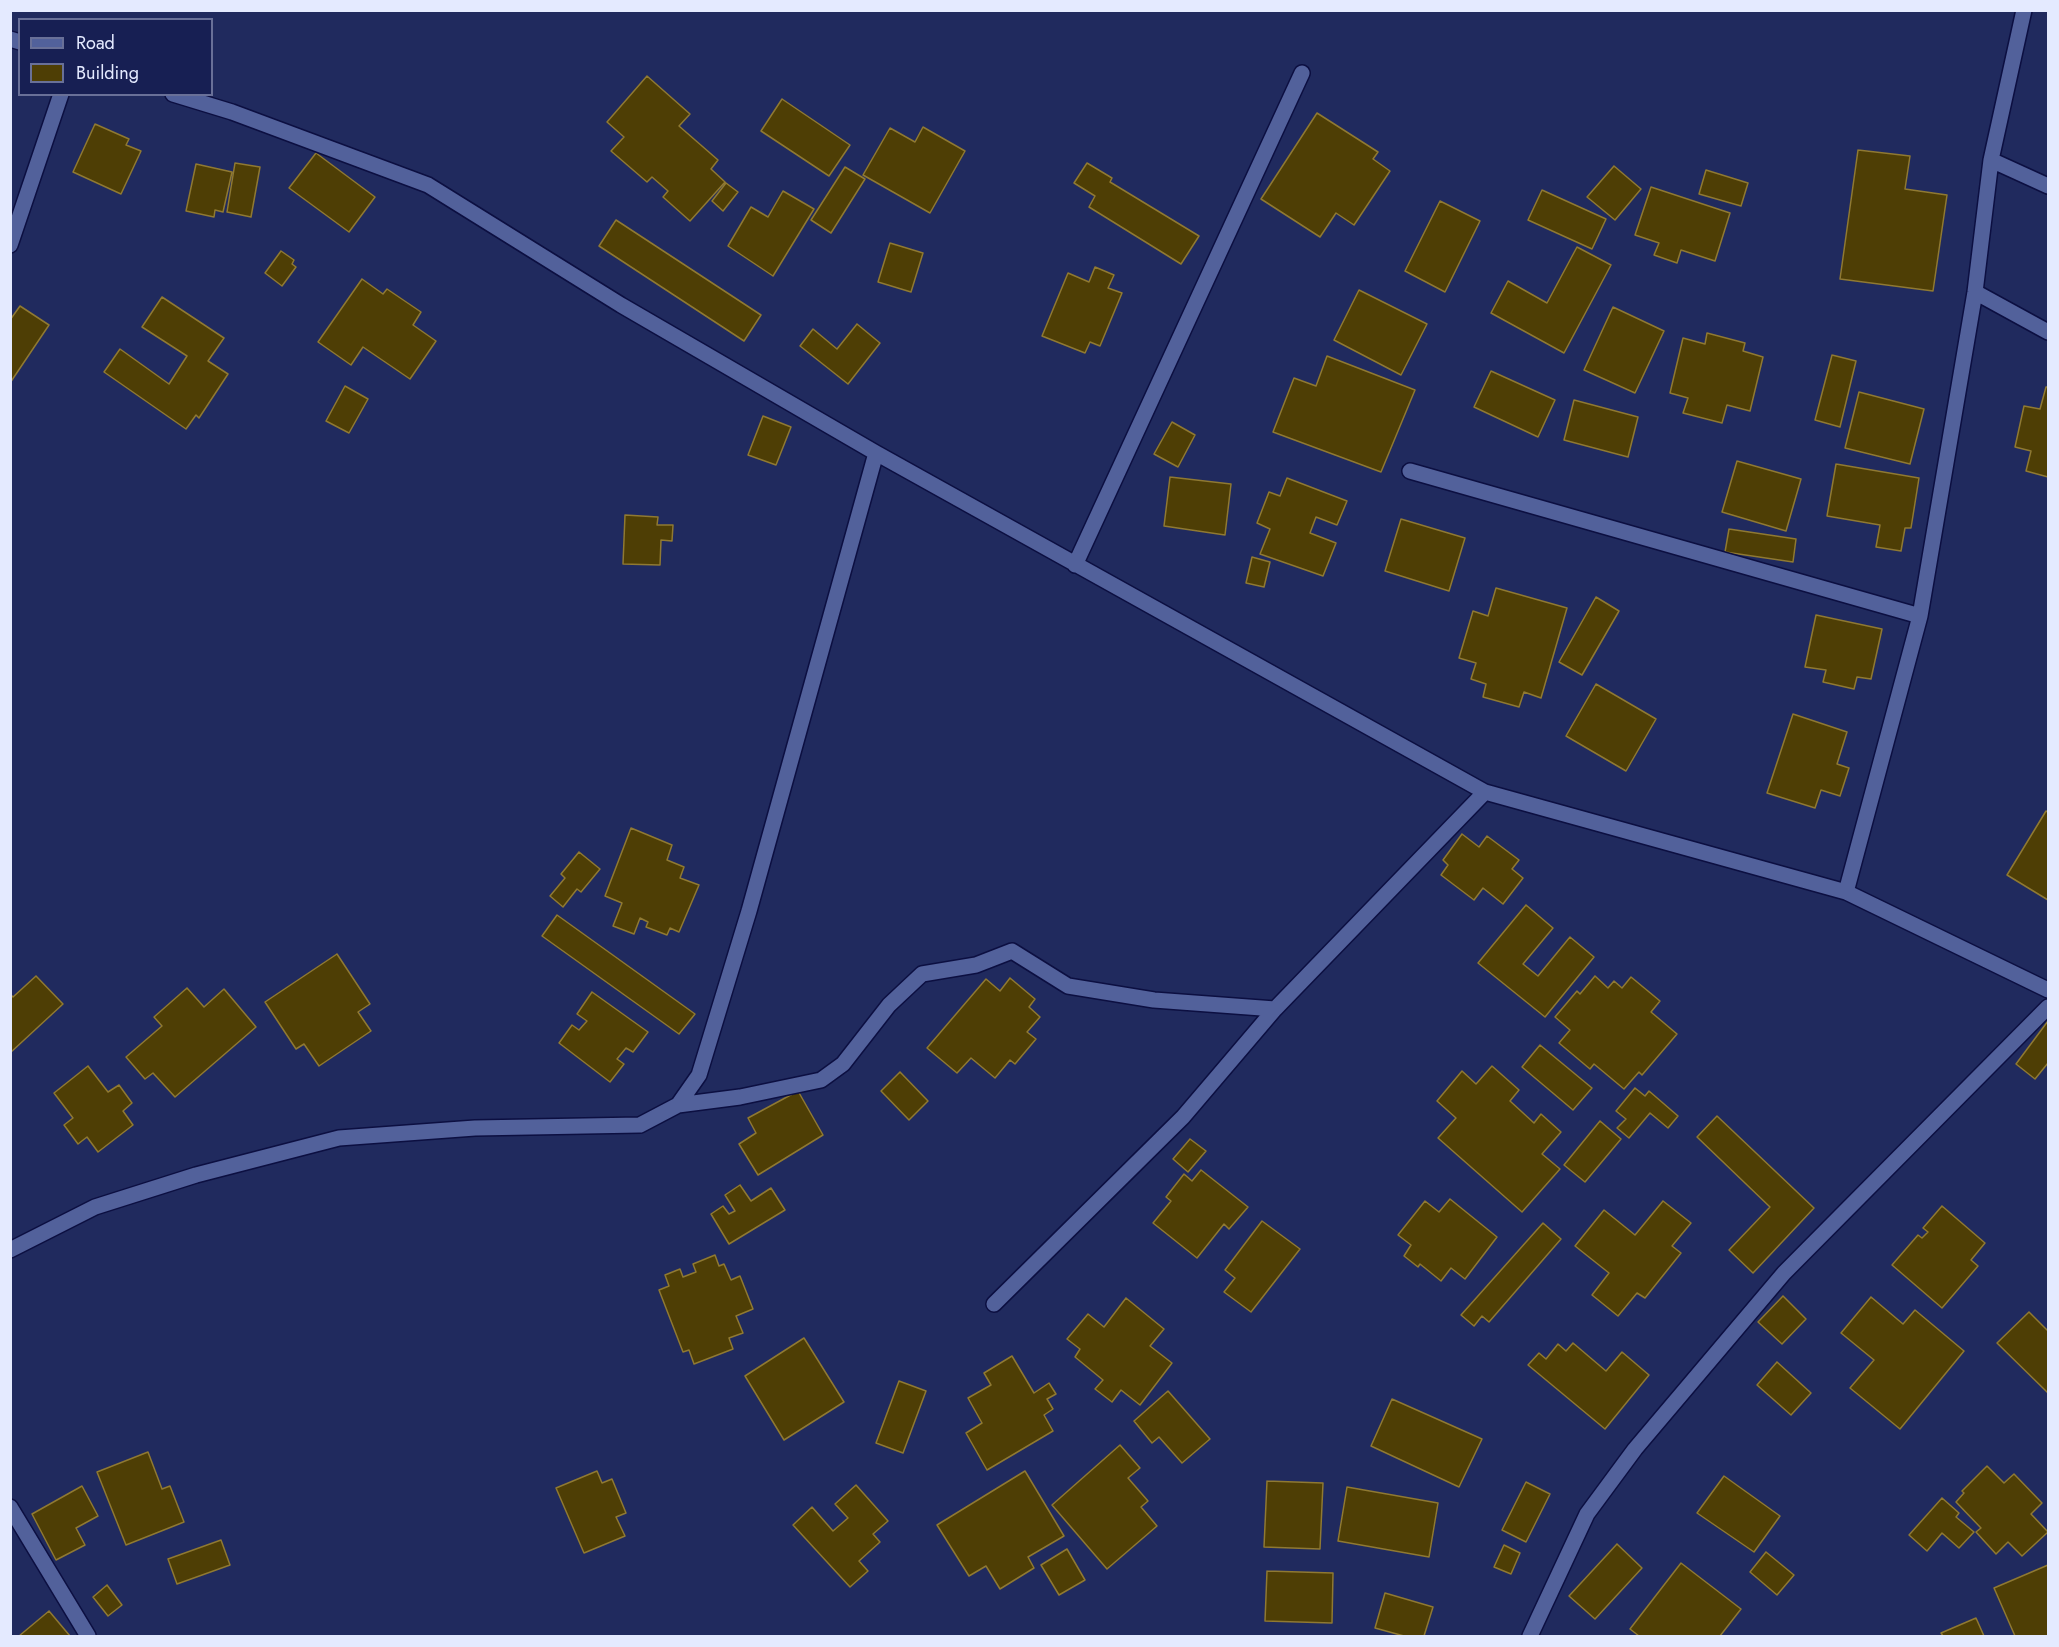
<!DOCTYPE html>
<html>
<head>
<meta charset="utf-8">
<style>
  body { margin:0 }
  #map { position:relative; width:2059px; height:1647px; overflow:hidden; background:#202a5e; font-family:Jost,sans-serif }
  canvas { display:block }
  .frame { position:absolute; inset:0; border:12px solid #e4eaff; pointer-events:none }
  .legend { position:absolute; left:18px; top:18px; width:195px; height:78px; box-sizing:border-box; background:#171f53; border:2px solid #697098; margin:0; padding:8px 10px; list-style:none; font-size:18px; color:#e4eaff }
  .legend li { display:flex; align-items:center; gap:12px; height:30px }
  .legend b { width:30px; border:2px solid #697098 }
</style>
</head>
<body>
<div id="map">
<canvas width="2059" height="1647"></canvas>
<div class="frame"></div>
<ul class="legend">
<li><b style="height:8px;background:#52619b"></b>Road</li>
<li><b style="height:16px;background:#4e3e05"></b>Building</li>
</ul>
</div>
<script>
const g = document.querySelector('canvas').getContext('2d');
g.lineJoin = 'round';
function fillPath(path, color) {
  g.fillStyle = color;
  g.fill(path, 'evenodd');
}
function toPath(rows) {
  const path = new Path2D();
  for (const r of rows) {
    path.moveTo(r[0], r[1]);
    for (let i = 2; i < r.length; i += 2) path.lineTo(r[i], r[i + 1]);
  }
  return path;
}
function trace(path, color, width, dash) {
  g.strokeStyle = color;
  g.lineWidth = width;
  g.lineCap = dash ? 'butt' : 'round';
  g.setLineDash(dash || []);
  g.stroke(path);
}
const building = toPath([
  [647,76,690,114,679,126,718,160,711,169,725,182,690,221,663,197,668,191,652,177,647,182,611,151,624,137,607,122,647,76],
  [782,99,850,145,829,176,761,131,782,99],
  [1317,113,1378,152,1373,159,1390,171,1354,225,1336,213,1320,237,1261,199,1317,113],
  [95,124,129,139,126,145,141,151,121,194,73,172,95,124],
  [923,127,965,151,930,213,863,175,890,128,915,142,923,127],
  [1858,150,1910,156,1905,189,1947,195,1933,291,1840,279,1858,150],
  [316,153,375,197,349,232,289,188,316,153],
  [235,163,260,167,251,217,227,212,235,163],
  [1087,163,1112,178,1110,182,1199,236,1181,264,1089,207,1095,196,1074,183,1087,163],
  [196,164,232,172,223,212,215,210,214,217,186,211,196,164],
  [1614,166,1641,189,1615,220,1587,197,1614,166],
  [845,167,865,179,831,233,811,220,845,167],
  [1706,170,1748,183,1741,206,1699,194,1706,170],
  [726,183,738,192,723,211,712,201,726,183],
  [1651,187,1730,213,1715,261,1681,250,1677,263,1654,255,1659,243,1635,235,1651,187],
  [1542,190,1606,219,1592,249,1528,220,1542,190],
  [783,191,814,209,773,276,728,246,751,207,768,217,783,191],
  [1440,201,1480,221,1445,292,1405,271,1440,201],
  [616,220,761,315,744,341,599,246,616,220],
  [890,243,923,253,911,292,878,282,890,243],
  [1577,247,1611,265,1564,353,1491,313,1508,281,1547,303,1577,247],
  [281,251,294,260,292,264,296,267,282,286,265,273,281,251],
  [1095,267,1114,275,1108,288,1122,293,1100,346,1090,342,1085,353,1042,336,1068,273,1089,282,1095,267],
  [362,279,383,294,387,289,421,312,413,325,436,341,410,379,363,347,351,365,318,342,362,279],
  [1359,290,1427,324,1401,375,1334,340,1359,290],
  [162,297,224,338,208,361,228,374,199,418,196,415,186,429,104,372,120,349,169,384,187,356,142,327,162,297],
  [20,306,49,325,10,383,10,320,20,306],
  [1613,307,1664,331,1635,393,1584,370,1613,307],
  [857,324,880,343,848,384,800,346,813,329,837,349,857,324],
  [1707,333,1745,343,1743,351,1763,357,1750,411,1727,405,1722,423,1683,413,1688,398,1670,393,1683,338,1705,344,1707,333],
  [1832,355,1856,361,1840,427,1815,420,1832,355],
  [1327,356,1415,390,1381,472,1273,432,1294,378,1316,386,1327,356],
  [1491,371,1555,400,1538,437,1474,407,1491,371],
  [345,386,368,399,349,433,326,421,345,386],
  [2046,387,2048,387,2048,477,2026,471,2031,451,2015,447,2024,406,2040,409,2046,387],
  [1859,392,1924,409,1910,464,1845,448,1859,392],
  [1574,400,1638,417,1628,457,1564,440,1574,400],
  [763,416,791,427,776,465,748,455,763,416],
  [1172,422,1195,435,1178,467,1154,454,1172,422],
  [1737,461,1801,479,1786,531,1722,512,1737,461],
  [1836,464,1919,478,1911,528,1905,528,1901,551,1876,547,1880,525,1827,516,1836,464],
  [1170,477,1231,484,1225,535,1164,526,1170,477],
  [1287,478,1347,501,1337,525,1316,517,1310,533,1336,543,1323,576,1260,554,1270,529,1257,523,1269,492,1280,496,1287,478],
  [625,515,658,517,657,525,673,525,672,541,661,540,660,565,623,564,625,515],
  [1401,519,1465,538,1449,591,1385,571,1401,519],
  [1729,529,1796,539,1793,562,1725,552,1729,529],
  [1252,557,1270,562,1264,587,1246,583,1252,557],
  [1496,588,1567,608,1541,698,1524,692,1519,707,1483,697,1486,684,1471,679,1476,663,1459,658,1473,611,1488,616,1496,588],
  [1596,597,1619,611,1582,675,1559,662,1596,597],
  [1816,615,1882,629,1871,679,1857,677,1854,689,1823,682,1826,670,1805,667,1816,615],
  [1596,684,1656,719,1626,771,1566,736,1596,684],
  [1793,714,1847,732,1837,764,1849,768,1840,796,1821,790,1815,808,1767,793,1793,714],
  [2046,811,2048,812,2048,900,2007,875,2046,811],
  [631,828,672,845,667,860,684,867,680,878,699,885,679,932,670,928,667,935,646,927,648,922,640,918,634,934,613,926,622,903,605,896,631,828],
  [1462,834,1479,847,1487,836,1519,860,1512,869,1523,878,1503,904,1483,888,1474,900,1441,875,1448,865,1443,860,1462,834],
  [579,852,600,869,581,892,577,889,563,907,550,896,565,878,561,874,579,852],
  [1526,905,1553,928,1523,964,1538,976,1570,937,1594,957,1545,1017,1478,963,1526,905],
  [557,915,695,1014,679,1034,542,936,557,915],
  [337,954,370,1004,358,1012,371,1031,319,1066,304,1044,296,1049,265,1002,337,954],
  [36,976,63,1004,10,1053,10,994,13,997,36,976],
  [1595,976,1608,988,1614,981,1622,988,1631,977,1660,1001,1651,1012,1677,1034,1642,1075,1639,1072,1624,1089,1594,1064,1590,1069,1559,1043,1570,1030,1555,1017,1577,991,1580,994,1595,976],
  [1010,978,1035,999,1029,1007,1040,1017,1027,1032,1036,1039,1015,1064,1010,1060,995,1078,971,1058,957,1073,927,1048,986,979,1000,991,1010,978],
  [187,988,204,1007,224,989,256,1027,175,1097,153,1073,145,1079,126,1057,162,1026,154,1017,187,988],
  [592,992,648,1032,633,1052,626,1048,617,1059,624,1064,610,1082,559,1043,572,1025,579,1030,587,1021,577,1014,592,992],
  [2048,1021,2048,1063,2035,1079,2016,1064,2048,1021],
  [1540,1045,1592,1088,1573,1110,1522,1067,1540,1045],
  [88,1066,108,1092,119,1085,132,1103,123,1111,133,1125,98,1152,87,1137,78,1144,64,1125,73,1118,54,1093,88,1066],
  [1492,1066,1519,1090,1510,1101,1534,1123,1541,1114,1561,1132,1542,1154,1560,1169,1522,1212,1438,1138,1456,1118,1437,1101,1462,1071,1476,1084,1492,1066],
  [900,1072,928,1101,909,1120,881,1091,900,1072],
  [1635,1088,1645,1096,1649,1091,1678,1116,1668,1128,1650,1113,1629,1138,1617,1128,1626,1119,1616,1111,1635,1088],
  [798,1091,823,1135,758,1175,739,1144,756,1133,748,1118,798,1091],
  [1717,1116,1814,1208,1753,1273,1729,1250,1770,1207,1697,1137,1717,1116],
  [1600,1121,1621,1139,1585,1182,1564,1165,1600,1121],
  [1190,1139,1206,1151,1188,1172,1173,1159,1190,1139],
  [1201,1170,1248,1207,1229,1229,1224,1224,1197,1258,1153,1223,1171,1201,1166,1197,1184,1174,1192,1181,1201,1170],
  [740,1185,751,1201,771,1188,785,1210,729,1244,711,1214,723,1206,729,1214,735,1211,725,1195,740,1185],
  [1450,1199,1497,1237,1465,1279,1451,1268,1441,1281,1420,1264,1418,1267,1404,1256,1411,1245,1398,1235,1425,1201,1439,1212,1450,1199],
  [1663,1201,1691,1223,1672,1246,1681,1253,1645,1298,1637,1293,1618,1316,1592,1295,1609,1273,1575,1246,1604,1210,1635,1235,1663,1201],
  [1942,1206,1985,1243,1971,1260,1978,1266,1942,1308,1892,1265,1918,1235,1922,1238,1928,1232,1923,1228,1942,1206],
  [1262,1221,1300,1249,1251,1312,1224,1292,1235,1278,1225,1270,1262,1221],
  [1543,1223,1561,1239,1489,1322,1482,1316,1474,1326,1461,1315,1543,1223],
  [715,1255,719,1266,724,1264,731,1280,740,1276,753,1309,736,1316,743,1333,729,1338,733,1349,694,1364,689,1350,683,1352,659,1290,669,1286,665,1275,680,1269,683,1277,696,1272,693,1264,715,1255],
  [1783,1296,1806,1319,1782,1344,1758,1322,1783,1296],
  [1871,1297,1903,1324,1915,1310,1964,1351,1900,1429,1850,1388,1874,1360,1841,1333,1871,1297],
  [1126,1298,1164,1329,1150,1346,1172,1363,1140,1405,1121,1390,1112,1402,1095,1389,1103,1380,1075,1357,1080,1349,1067,1339,1088,1314,1104,1327,1126,1298],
  [2029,1312,2048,1331,2048,1393,1997,1343,2029,1312],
  [804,1338,844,1402,784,1440,745,1376,804,1338],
  [1573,1343,1606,1371,1622,1352,1649,1375,1605,1429,1528,1365,1539,1353,1546,1359,1558,1344,1566,1351,1573,1343],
  [1012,1356,1034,1393,1049,1383,1056,1394,1047,1399,1053,1409,1044,1415,1053,1431,987,1470,966,1433,982,1423,968,1398,991,1385,984,1373,1012,1356],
  [1777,1362,1811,1393,1791,1415,1757,1385,1777,1362],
  [899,1381,926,1391,903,1453,876,1443,899,1381],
  [1168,1391,1210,1439,1182,1463,1159,1437,1152,1443,1134,1421,1168,1391],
  [1392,1399,1482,1439,1459,1487,1371,1446,1392,1399],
  [1120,1445,1140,1468,1128,1478,1148,1501,1141,1507,1157,1526,1107,1569,1052,1505,1120,1445],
  [148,1452,162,1489,170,1486,184,1522,126,1545,97,1472,148,1452],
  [1987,1466,2004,1483,2014,1474,2042,1503,2031,1514,2048,1532,2022,1556,2008,1542,1996,1554,1976,1532,1981,1528,1956,1502,1964,1493,1962,1491,1987,1466],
  [597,1471,602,1483,612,1479,626,1513,616,1517,625,1536,584,1553,556,1488,597,1471],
  [1025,1471,1064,1536,1028,1557,1034,1568,1000,1589,986,1566,969,1576,937,1525,1025,1471],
  [1724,1476,1780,1516,1754,1552,1697,1513,1724,1476],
  [1267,1481,1323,1483,1320,1549,1264,1547,1267,1481],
  [1526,1482,1550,1494,1526,1542,1502,1530,1526,1482],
  [856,1485,888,1521,873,1534,880,1542,859,1561,868,1571,850,1587,793,1525,812,1507,833,1531,848,1518,835,1504,856,1485],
  [82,1486,98,1516,76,1528,85,1545,56,1560,32,1514,82,1486],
  [1347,1487,1438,1503,1429,1557,1338,1541,1347,1487],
  [1942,1498,1959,1513,1956,1517,1974,1532,1959,1548,1942,1533,1927,1551,1909,1535,1942,1498],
  [221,1540,230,1565,177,1584,168,1559,221,1540],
  [1617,1544,1642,1568,1595,1619,1569,1596,1617,1544],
  [1504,1545,1520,1553,1511,1574,1494,1567,1504,1545],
  [1067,1549,1085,1580,1059,1595,1041,1565,1067,1549],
  [1766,1552,1794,1575,1777,1595,1750,1572,1766,1552],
  [1681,1563,1741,1609,1720,1636,1639,1636,1630,1629,1681,1563],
  [2048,1565,2048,1636,2015,1636,1994,1588,2048,1565],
  [1267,1571,1333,1573,1332,1623,1265,1621,1267,1571],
  [107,1585,122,1605,108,1616,93,1597,107,1585],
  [1385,1593,1433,1607,1424,1636,1404,1636,1375,1628,1385,1593],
  [49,1611,70,1636,19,1636,49,1611],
  [1976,1618,1984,1636,1943,1636,1941,1633,1976,1618]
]);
fillPath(building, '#4e3e05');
trace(building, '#8f7932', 1.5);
const minor = toPath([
  [10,39,20,42],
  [173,94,232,112,428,185,621,305,876,453,1485,792,1846,892,2048,990],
  [1991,160,2048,186],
  [10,245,61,94],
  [1975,292,2048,332],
  [1410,471,1920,616],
  [1075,565,1302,73],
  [1846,892,1920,616,1975,292,1991,160,2024,10],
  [678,1105,740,1097,821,1080,843,1064,889,1005,922,974,976,965,1012,951,1068,986,1154,1000,1275,1009],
  [10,1250,95,1207,196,1175,339,1138,475,1128,640,1125,678,1105,699,1075,749,911,876,453],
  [994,1304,1183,1117,1275,1009,1485,792],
  [10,1507,88,1636],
  [1530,1636,1587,1514,1635,1449,1784,1273,2048,1007]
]);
trace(minor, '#0c0f41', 18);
trace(minor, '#52619b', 15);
</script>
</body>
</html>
